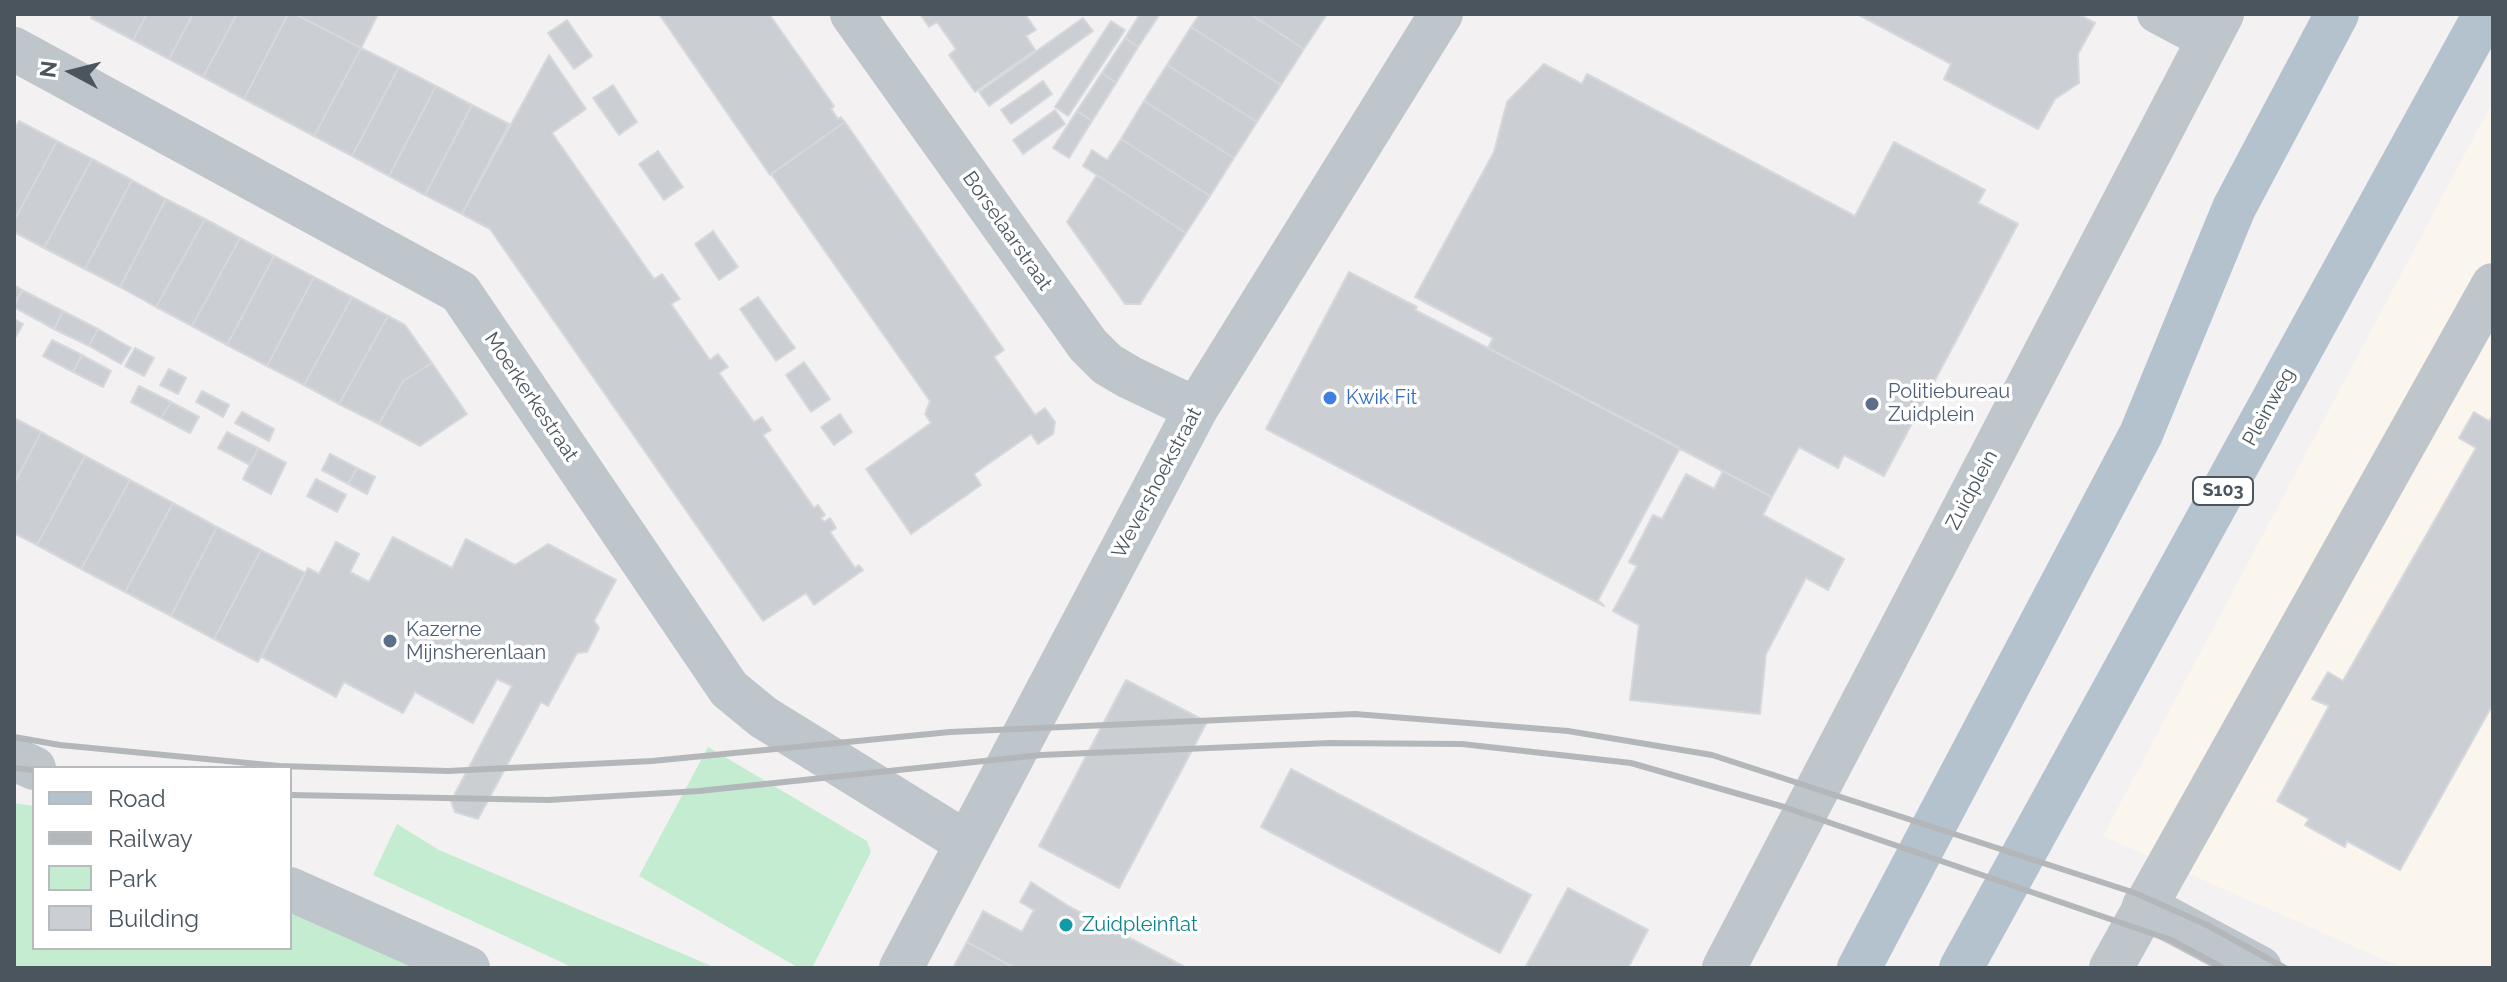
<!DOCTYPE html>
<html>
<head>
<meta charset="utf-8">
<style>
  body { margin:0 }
  #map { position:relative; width:2507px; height:982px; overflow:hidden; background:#f3f1f1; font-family:Raleway,sans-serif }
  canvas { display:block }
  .frame { position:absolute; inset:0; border:16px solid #4a555d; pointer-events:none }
  .legend { position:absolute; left:32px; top:766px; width:260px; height:184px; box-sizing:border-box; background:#fff; border:2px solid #b7bbbe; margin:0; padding:10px 14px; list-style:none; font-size:24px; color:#4a555d }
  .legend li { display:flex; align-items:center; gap:16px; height:40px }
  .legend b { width:40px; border:2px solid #b7bbbe }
  .north { position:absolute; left:32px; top:32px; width:80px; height:80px; -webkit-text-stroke:6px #fff; paint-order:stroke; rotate:277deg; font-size:22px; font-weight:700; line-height:32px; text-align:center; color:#4a555d }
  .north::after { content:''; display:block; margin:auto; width:28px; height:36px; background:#4a555d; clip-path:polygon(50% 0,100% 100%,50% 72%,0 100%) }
</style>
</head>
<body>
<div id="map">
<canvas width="2507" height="982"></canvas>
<div class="frame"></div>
<ul class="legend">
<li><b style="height:10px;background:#b3c2cd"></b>Road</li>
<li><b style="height:10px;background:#b4b7ba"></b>Railway</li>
<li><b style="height:22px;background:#c4ecd1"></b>Park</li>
<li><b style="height:22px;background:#cbced3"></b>Building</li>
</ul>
<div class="north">N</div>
</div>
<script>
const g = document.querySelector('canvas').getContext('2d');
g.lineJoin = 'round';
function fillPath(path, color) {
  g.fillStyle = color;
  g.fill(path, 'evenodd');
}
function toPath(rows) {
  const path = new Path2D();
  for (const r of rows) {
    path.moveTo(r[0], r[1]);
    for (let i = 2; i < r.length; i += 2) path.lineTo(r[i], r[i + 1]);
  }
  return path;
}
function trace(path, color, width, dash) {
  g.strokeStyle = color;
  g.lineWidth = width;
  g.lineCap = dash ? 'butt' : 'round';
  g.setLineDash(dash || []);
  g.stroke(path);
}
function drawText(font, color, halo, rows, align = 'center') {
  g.font = font + ' Raleway,sans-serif';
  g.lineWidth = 7;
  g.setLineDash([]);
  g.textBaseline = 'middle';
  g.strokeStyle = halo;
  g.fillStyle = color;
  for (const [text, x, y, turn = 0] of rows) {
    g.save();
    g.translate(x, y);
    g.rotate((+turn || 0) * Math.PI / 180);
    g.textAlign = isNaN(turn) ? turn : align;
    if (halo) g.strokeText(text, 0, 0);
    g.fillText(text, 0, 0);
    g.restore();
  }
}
fillPath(toPath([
  [2493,101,2493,968,2403,968,2103,836]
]), '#fbf6ed');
fillPath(toPath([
  [708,747,867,841,871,852,812,968,799,968,639,876],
  [14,803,34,806,34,948,290,948,290,911,415,968,14,968],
  [397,824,439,850,716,968,574,968,373,875]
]), '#c4ecd1');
const building = toPath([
  [93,14,147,14,133,40,91,18,93,14],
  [147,14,193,14,169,59,133,40,147,14],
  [193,14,237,14,203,77,169,59,193,14],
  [237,14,288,14,244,99,203,77,237,14],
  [288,14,295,14,361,48,314,136,244,99,288,14],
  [295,14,378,14,361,48,295,14],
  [659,14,769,14,834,106,831,109,838,119,841,117,845,122,770,175,659,14],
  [920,14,1025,14,1036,30,1026,36,1035,50,975,92,949,55,956,49,937,22,929,27,920,14],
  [1140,14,1160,14,1138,47,1125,38,1140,14],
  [1200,14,1250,14,1304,49,1281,85,1191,27,1200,14],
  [1250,14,1327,14,1304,49,1250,14],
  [1857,14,2078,14,2095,23,2078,54,2079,83,2055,99,2038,129,1944,79,1951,64,1857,14],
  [1083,18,1093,31,989,106,979,92,1083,18],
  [567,20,592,56,574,69,548,33,567,20],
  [1111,21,1125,30,1068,116,1055,107,1111,21],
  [1191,27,1281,85,1257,122,1167,65,1191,27],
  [1125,38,1138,47,1116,83,1102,73,1125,38],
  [361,48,399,67,352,156,314,136,361,48],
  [549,55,586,109,552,133,654,279,662,274,680,299,671,304,710,360,718,354,728,367,719,373,754,422,762,417,771,430,763,435,814,508,818,505,825,515,821,518,824,522,830,518,836,528,830,532,855,568,859,565,863,570,814,605,806,593,763,621,490,229,462,214,549,55],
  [1544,64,1582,84,1587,74,1855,216,1894,142,1985,190,1978,203,2018,224,1884,476,1844,455,1838,468,1799,447,1772,497,1488,348,1493,338,1415,297,1494,152,1507,102,1544,64],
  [1167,65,1257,122,1234,158,1144,101,1167,65],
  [399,67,436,86,389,176,352,156,399,67],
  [1102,73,1116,83,1092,121,1077,111,1102,73],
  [1043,81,1052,94,1011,124,1001,110,1043,81],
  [613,85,637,122,619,135,593,98,613,85],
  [436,86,472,105,425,195,389,176,436,86],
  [1144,101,1234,158,1210,196,1121,139,1144,101],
  [472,105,509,124,462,214,425,195,472,105],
  [1055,110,1065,124,1023,154,1013,140,1055,110],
  [1077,111,1092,121,1069,158,1053,148,1077,111],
  [19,121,57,141,14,221,14,130,19,121],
  [845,122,1004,350,994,357,1035,415,1045,408,1055,422,1053,434,1038,444,1031,434,974,474,981,485,911,534,866,469,931,423,925,414,930,401,771,174,845,122],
  [1121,139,1210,196,1186,233,1083,166,1092,150,1107,160,1121,139],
  [57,141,92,159,44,248,14,232,14,221,57,141],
  [658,151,683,187,664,200,639,164,658,151],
  [92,159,132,180,85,269,44,248,92,159],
  [1097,175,1186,233,1140,304,1125,304,1067,222,1097,175],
  [132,180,166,199,120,287,85,269,132,180],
  [166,199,205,219,156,307,120,287,166,199],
  [205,219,240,238,192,326,156,307,205,219],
  [713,231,738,267,719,280,695,244,713,231],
  [240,238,274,256,227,345,192,326,240,238],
  [274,256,314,277,267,366,227,345,274,256],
  [1349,272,1417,307,1415,310,1680,448,1598,600,1604,606,1266,429,1349,272],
  [314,277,352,297,304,385,267,366,314,277],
  [14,285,22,290,14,305,14,285],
  [22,290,63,311,54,329,14,307,22,290],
  [352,297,388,316,339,404,304,385,352,297],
  [758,297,795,348,776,361,740,309,758,297],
  [63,311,98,329,89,346,54,329,63,311],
  [388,316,405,325,432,363,403,381,379,424,339,404,388,316],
  [14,319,23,324,14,340,14,319],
  [98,329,131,348,121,364,89,346,98,329],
  [52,340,82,355,73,372,43,356,52,340],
  [135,348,154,358,144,376,125,366,135,348],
  [82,355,111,371,103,387,73,372,82,355],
  [804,362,830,399,811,412,786,375,804,362],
  [432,363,467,414,420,446,379,424,403,381,432,363],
  [169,369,186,378,178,394,160,385,169,369],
  [139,386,171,402,161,418,131,402,139,386],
  [202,391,229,405,223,417,196,402,202,391],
  [171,402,199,417,190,433,161,418,171,402],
  [242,412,274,429,269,441,235,423,242,412],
  [2474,412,2489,421,2493,415,2493,704,2400,870,2347,841,2345,847,2305,825,2309,819,2277,801,2329,706,2312,699,2328,672,2343,681,2476,448,2459,438,2474,412],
  [840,414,852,432,834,445,821,427,840,414],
  [14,418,41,432,14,484,14,418],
  [41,432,85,456,37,545,14,533,14,484,41,432],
  [227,432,258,448,250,465,218,448,227,432],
  [258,448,286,463,271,494,243,479,258,448],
  [330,454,357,468,348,484,322,470,330,454],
  [85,456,130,480,81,569,37,545,85,456],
  [357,468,375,477,367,494,348,484,357,468],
  [1723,471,1772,497,1763,515,1844,559,1828,590,1806,578,1766,654,1760,714,1630,700,1639,625,1613,611,1637,566,1629,562,1653,515,1662,519,1686,474,1714,489,1723,471],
  [316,479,346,495,337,512,307,496,316,479],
  [130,480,173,503,125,592,81,569,130,480],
  [173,503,217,527,171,616,125,592,173,503],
  [217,527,261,550,214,639,171,616,217,527],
  [393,537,452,568,466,539,515,565,548,544,616,580,594,621,599,628,587,652,577,653,548,706,541,702,478,819,455,812,451,801,512,686,497,679,473,723,415,692,403,713,344,682,336,697,262,657,308,568,319,574,336,542,359,554,350,572,369,582,393,537],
  [261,550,305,573,258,662,214,639,261,550],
  [1126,680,1207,722,1119,888,1039,846,1126,680],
  [1291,769,1531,895,1500,953,1261,827,1291,769],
  [1031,882,1070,907,1187,968,1015,968,967,942,983,911,1022,932,1034,910,1020,902,1031,882],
  [1568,888,1648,930,1628,968,1525,968,1568,888],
  [967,942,1015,968,953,968,967,942]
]);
fillPath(building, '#cbced3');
trace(building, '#d5d8dc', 2);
trace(toPath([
  [2156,14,2207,41]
]), '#bec6cc', 38);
trace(toPath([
  [852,14,1088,345,1107,364,1129,377,1196,409],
  [14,49,460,292,729,689,763,717,965,842],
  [14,759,34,768],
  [290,889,468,968],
  [2144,906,2260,968],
  [901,968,1196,409,1441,14],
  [1724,968,2222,14],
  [2111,968,2493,285]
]), '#bec6cc', 44);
trace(toPath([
  [1859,968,2141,434,2234,208,2337,14],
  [1961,968,2485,14]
]), '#b3c2cd', 44);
trace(toPath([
  [14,737,60,745,279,766,448,771,652,761,950,732,1355,714,1568,731,1712,755,2135,893,2207,925,2285,968],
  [14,768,34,770],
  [290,795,548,800,699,791,1041,755,1330,743,1462,744,1631,763,1784,807,2171,940,2223,968]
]), '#b4b7ba', 6);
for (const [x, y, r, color] of [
  [1330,398,8,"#3f7fe0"],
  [1872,404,8,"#5c6f8a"],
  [390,641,8,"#5c6f8a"],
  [1066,925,8,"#0f9aa8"]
]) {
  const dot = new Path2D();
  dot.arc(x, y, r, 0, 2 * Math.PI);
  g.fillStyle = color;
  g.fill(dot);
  trace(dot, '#fff', 3);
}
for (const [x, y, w] of [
  [2223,491,60]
]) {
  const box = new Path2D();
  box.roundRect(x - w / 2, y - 14, w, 28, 6);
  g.fillStyle = '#fff';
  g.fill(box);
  trace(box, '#4a555d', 2);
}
drawText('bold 18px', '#4a555d', null, [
  ["S103",2223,491]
]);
drawText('20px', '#4a555d', '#fff', [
  ["Borselaarstraat",1007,231,55],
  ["Moerkerkestraat",531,397,56],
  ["Pleinweg",2269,407,-61],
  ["Wevershoekstraat",1157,483,-62],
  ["Zuidplein",1972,490,-62]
]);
drawText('20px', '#4e5e75', '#fff', [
  ["Politiebureau",1888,392],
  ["Zuidplein",1888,415],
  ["Kazerne",406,630],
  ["Mijnsherenlaan",406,653]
], 'left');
drawText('20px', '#366cbe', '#fff', [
  ["Kwik Fit",1346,398]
], 'left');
drawText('20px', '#0d838f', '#fff', [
  ["Zuidpleinflat",1082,925]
], 'left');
</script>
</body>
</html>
